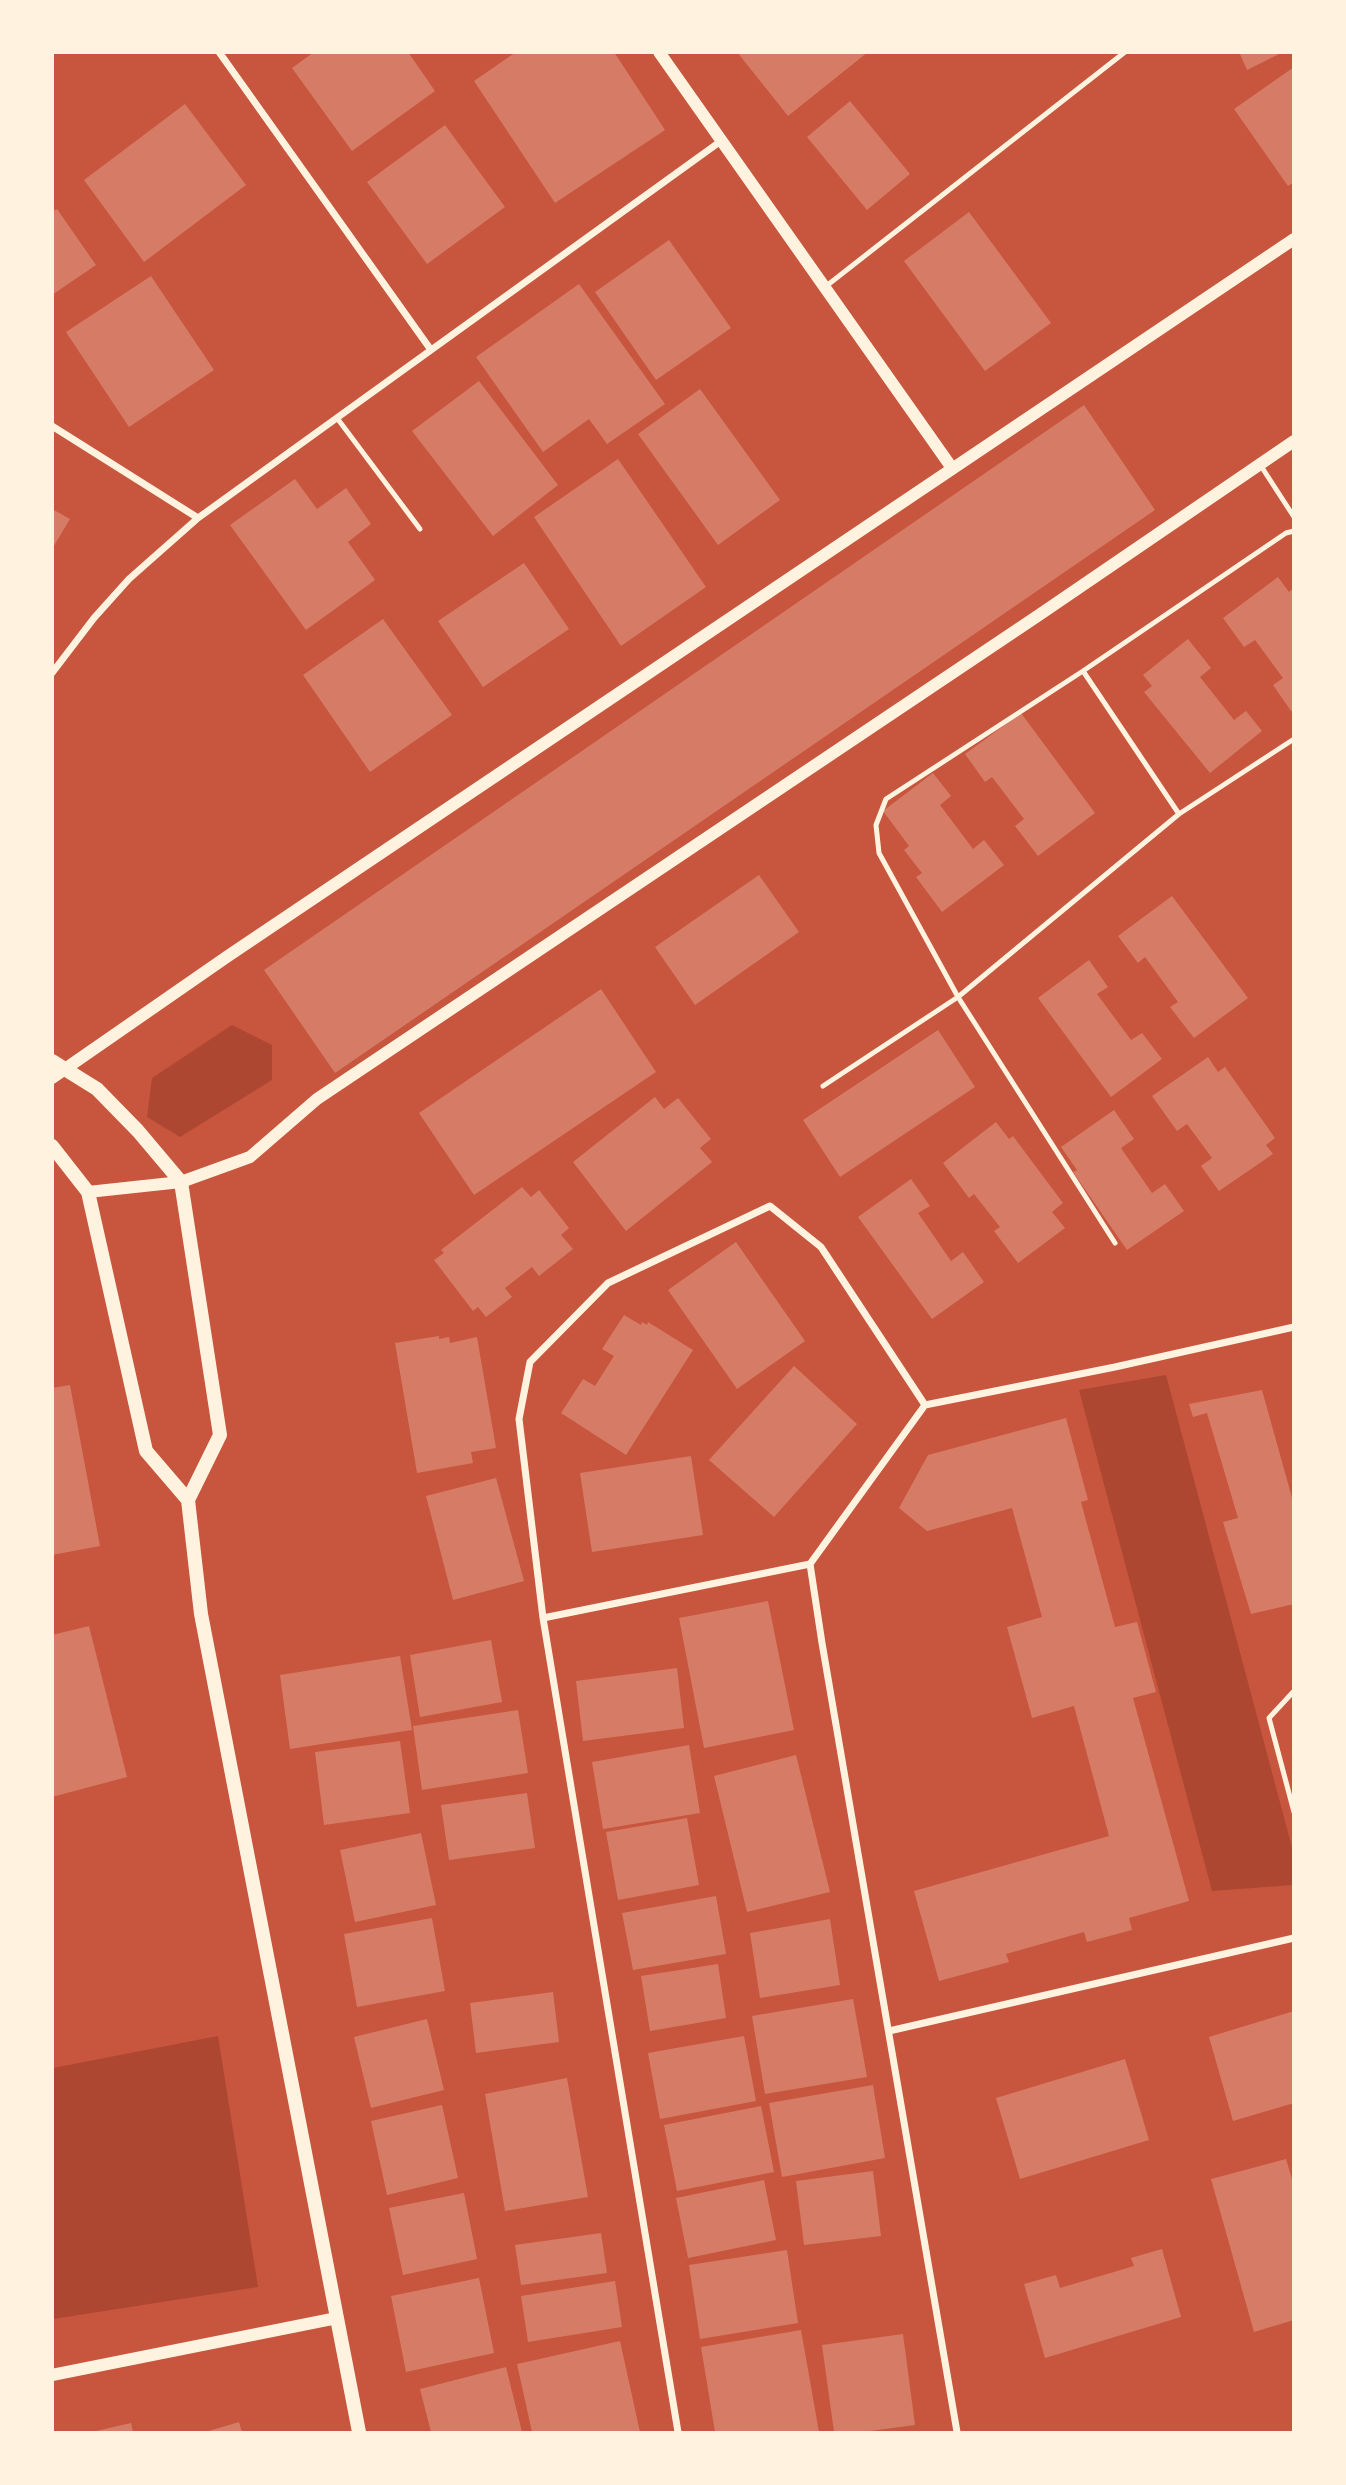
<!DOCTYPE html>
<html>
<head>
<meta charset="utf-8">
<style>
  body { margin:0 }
  #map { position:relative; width:1346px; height:2485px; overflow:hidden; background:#c8553d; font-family:Arial,sans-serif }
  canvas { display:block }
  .frame { position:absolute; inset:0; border:54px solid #fff3e0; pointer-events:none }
</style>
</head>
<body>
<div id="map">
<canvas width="1346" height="2485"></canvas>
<div class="frame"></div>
</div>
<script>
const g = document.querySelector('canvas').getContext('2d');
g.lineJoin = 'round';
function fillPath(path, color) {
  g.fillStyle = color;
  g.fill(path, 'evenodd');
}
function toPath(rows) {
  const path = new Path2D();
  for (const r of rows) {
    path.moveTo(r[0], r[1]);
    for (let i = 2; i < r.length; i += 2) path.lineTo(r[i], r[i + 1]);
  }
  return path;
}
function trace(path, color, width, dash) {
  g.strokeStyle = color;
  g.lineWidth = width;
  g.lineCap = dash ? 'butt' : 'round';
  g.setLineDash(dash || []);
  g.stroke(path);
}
fillPath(toPath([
  [232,1025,272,1045,272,1080,180,1137,147,1117,152,1078],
  [1166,1375,1293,1851,1293,1885,1212,1891,1079,1390],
  [218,2036,258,2287,53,2319,53,2068]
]), '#ae4732');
fillPath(toPath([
  [314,52,408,52,435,91,352,151,292,68],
  [516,52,614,52,665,130,555,203,474,81],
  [737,52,868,52,788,116],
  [1239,52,1283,52,1247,70],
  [1294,67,1294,182,1288,186,1234,109],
  [850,101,910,174,867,210,807,137],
  [185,104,246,185,144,262,84,180],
  [445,125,505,207,427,264,367,182],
  [57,209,96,265,52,295,52,212],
  [969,212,1051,323,985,371,904,261],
  [669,240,731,328,656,380,595,292],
  [151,276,214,370,129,427,66,332],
  [579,284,665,404,607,444,589,419,543,452,476,357],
  [479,381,558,485,493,536,412,431],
  [700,389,780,500,718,545,638,434],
  [1084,405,1155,510,335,1073,264,970],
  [618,459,706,587,621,646,534,517],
  [295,479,317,509,346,488,371,524,348,542,375,580,306,630,230,525],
  [52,509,70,519,52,549],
  [524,563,569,629,483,687,438,621],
  [1278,577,1289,592,1294,588,1294,710,1291,711,1273,685,1283,678,1255,640,1244,647,1223,618],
  [383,619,452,715,370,772,303,675],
  [1188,639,1211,668,1200,677,1234,720,1246,711,1262,731,1210,773,1144,692,1152,686,1143,675],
  [1021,713,1095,813,1038,856,1015,826,1024,819,992,777,985,782,965,754],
  [933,773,951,796,940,805,973,849,984,840,1004,865,942,912,916,877,922,873,904,850,909,846,883,811],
  [759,875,799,932,695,1005,655,947],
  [1172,896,1248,998,1194,1038,1170,1007,1178,1002,1145,957,1138,963,1118,936],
  [1089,960,1108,987,1097,994,1131,1040,1142,1033,1162,1059,1111,1097,1038,998],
  [601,989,656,1072,474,1195,419,1113],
  [938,1030,975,1087,840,1177,803,1120],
  [1208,1057,1218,1072,1225,1067,1275,1138,1266,1145,1273,1154,1219,1191,1201,1166,1212,1158,1187,1124,1177,1131,1152,1096],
  [655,1097,664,1109,678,1098,711,1139,700,1148,712,1162,626,1231,573,1162],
  [1114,1110,1134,1139,1121,1148,1152,1193,1165,1184,1184,1211,1127,1250,1073,1172,1077,1170,1061,1147],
  [996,1122,1009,1139,1013,1136,1063,1203,1052,1212,1065,1228,1018,1263,994,1231,1000,1227,974,1194,969,1198,943,1163],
  [911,1179,930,1206,918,1213,951,1261,963,1252,984,1282,932,1319,858,1217],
  [522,1187,531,1197,539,1190,569,1228,561,1235,573,1249,539,1276,532,1267,505,1288,512,1297,486,1317,478,1307,473,1311,434,1260,444,1253,441,1250],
  [736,1242,805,1341,737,1389,668,1290],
  [624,1315,641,1325,642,1322,647,1325,648,1322,693,1350,626,1455,561,1413,583,1379,595,1386,614,1356,602,1349],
  [439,1336,439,1339,449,1337,450,1343,477,1337,496,1448,471,1452,473,1463,417,1473,395,1343],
  [794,1366,857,1424,774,1517,709,1460],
  [70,1385,100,1546,52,1555,52,1388],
  [1262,1390,1294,1505,1294,1604,1251,1614,1223,1522,1238,1518,1207,1413,1193,1417,1189,1404],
  [1066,1418,1088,1500,1081,1502,1115,1627,1137,1622,1156,1692,1133,1698,1189,1901,1129,1918,1132,1930,1087,1942,1084,1932,1006,1954,1009,1962,939,1981,914,1891,1109,1836,1074,1706,1032,1718,1007,1627,1042,1617,1012,1508,927,1531,899,1508,928,1455],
  [691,1456,703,1535,592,1552,580,1473],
  [496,1478,524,1581,453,1600,426,1496],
  [768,1601,794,1730,704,1748,679,1618],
  [89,1626,127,1777,52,1797,52,1635],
  [491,1640,502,1702,420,1717,410,1655],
  [400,1656,412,1730,290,1749,280,1675],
  [677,1668,684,1728,583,1741,576,1681],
  [518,1710,528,1773,422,1790,413,1726],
  [400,1741,410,1813,324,1825,315,1752],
  [689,1745,700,1813,603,1829,592,1762],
  [796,1755,830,1892,747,1912,714,1776],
  [527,1793,535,1848,449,1860,441,1805],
  [687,1818,699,1885,618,1900,606,1832],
  [421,1833,436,1905,355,1922,340,1850],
  [716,1896,726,1954,633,1970,622,1913],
  [432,1918,445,1991,357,2007,344,1934],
  [830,1919,840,1985,760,1998,750,1933],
  [718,1964,726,2018,650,2031,641,1976],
  [553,1992,559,2042,476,2053,470,2003],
  [853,1999,867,2077,765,2094,752,2016],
  [1294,2011,1294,2103,1233,2121,1209,2037],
  [427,2019,444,2090,371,2108,354,2037],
  [744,2036,756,2101,660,2119,648,2053],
  [1125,2059,1149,2140,1020,2179,996,2098],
  [567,2078,588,2197,505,2211,485,2094],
  [873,2085,885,2158,782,2177,769,2103],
  [442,2105,458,2178,387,2195,371,2121],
  [761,2106,774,2172,677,2191,664,2125],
  [1286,2159,1294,2186,1294,2320,1254,2332,1211,2179],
  [873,2171,881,2236,804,2245,796,2181],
  [764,2180,776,2240,688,2258,676,2198],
  [464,2193,477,2259,403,2275,389,2208],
  [601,2233,607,2273,521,2285,515,2245],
  [1162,2249,1181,2317,1045,2358,1024,2284,1056,2275,1060,2288,1134,2266,1131,2258],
  [787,2250,798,2323,700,2339,689,2265],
  [479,2278,494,2353,406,2372,391,2296],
  [615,2281,622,2327,528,2342,521,2296],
  [801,2330,819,2432,715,2432,701,2347],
  [903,2334,915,2425,863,2432,834,2432,822,2345],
  [620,2341,640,2432,532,2432,517,2364],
  [506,2367,522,2432,431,2432,420,2389],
  [239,2422,242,2432,205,2432],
  [131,2423,133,2432,96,2432,96,2431]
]), '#d67c66');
trace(toPath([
  [825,287,1125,52],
  [337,418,420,529],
  [1261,466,1294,517],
  [1083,671,1179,814],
  [823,1086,958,997,1179,814,1294,739],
  [1115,1243,958,997,879,853,876,825,886,799,1083,671,1286,533,1294,531],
  [1294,1691,1269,1718,1294,1812]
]), '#fff3e0', 5);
trace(toPath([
  [219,52,431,350],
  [52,426,198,518],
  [52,673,94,618,129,579,198,518,721,141],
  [543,1618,810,1564],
  [889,2031,1294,1938],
  [678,2432,543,1618,519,1419,530,1362,608,1283,770,1206,821,1247,925,1405],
  [957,2432,822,1643,810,1564,925,1405,1115,1367,1294,1327]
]), '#fff3e0', 7);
trace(toPath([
  [659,52,952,468],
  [52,1078,228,956,1294,239],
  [88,1192,181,1182,250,1157,317,1099,1039,615,1294,441],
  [52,2375,337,2318]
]), '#fff3e0', 12);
trace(toPath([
  [52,1061,97,1089,138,1131,181,1182,220,1435,188,1500],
  [52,1146,88,1192,146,1451,188,1500,201,1614,359,2432]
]), '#fff3e0', 14);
</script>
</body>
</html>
